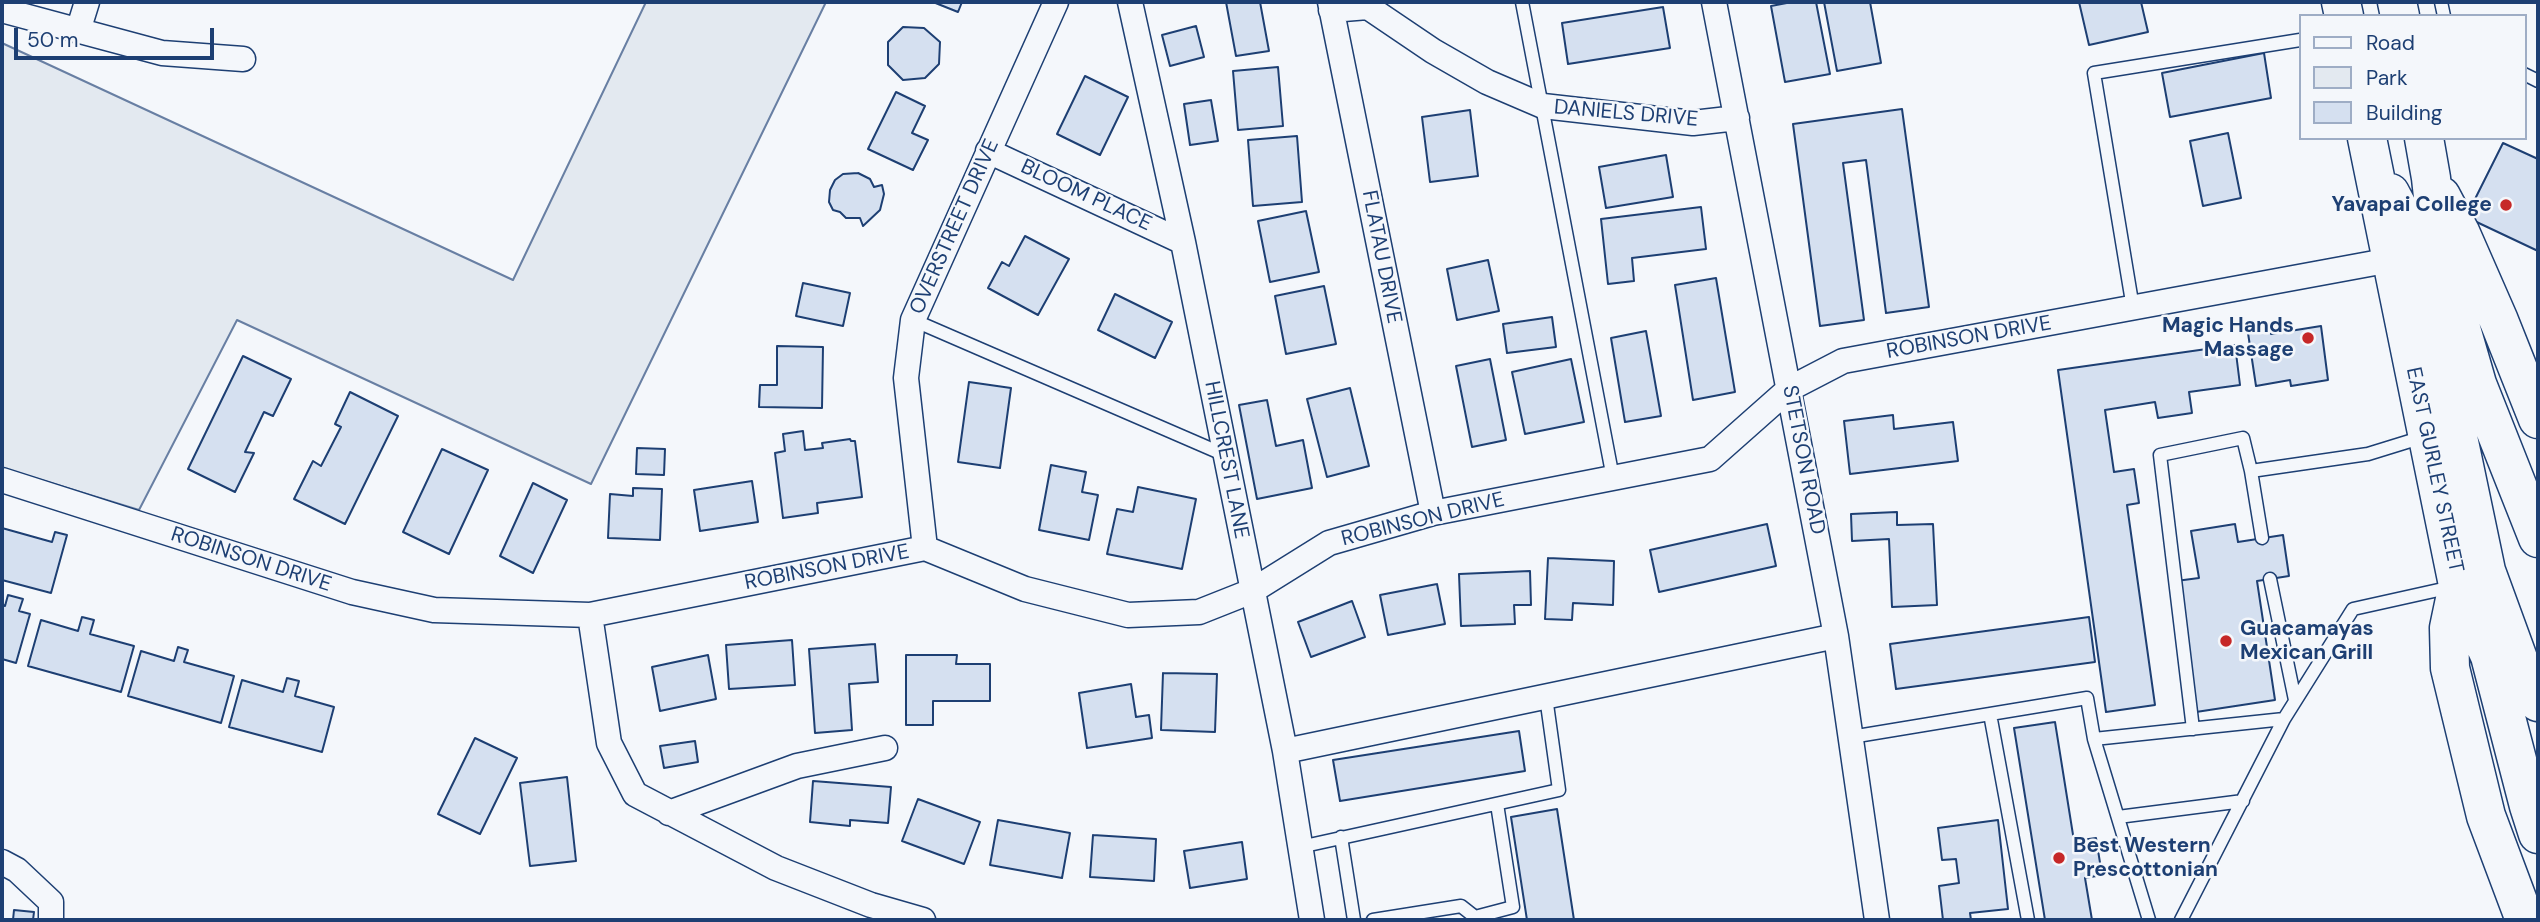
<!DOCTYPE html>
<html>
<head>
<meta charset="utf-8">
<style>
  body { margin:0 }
  #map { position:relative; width:2540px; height:922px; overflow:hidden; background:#f4f7fb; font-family:"DM Sans",sans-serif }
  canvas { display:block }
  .frame { position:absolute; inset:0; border:4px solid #1d3f73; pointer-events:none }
  .legend { position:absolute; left:2299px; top:14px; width:228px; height:126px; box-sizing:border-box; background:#f4f7fb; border:2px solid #9eadc5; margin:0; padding:9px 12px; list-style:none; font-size:21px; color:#1d3f73 }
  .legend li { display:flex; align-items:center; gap:14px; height:35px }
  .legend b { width:35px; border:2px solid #9eadc5 }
  .scale { position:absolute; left:14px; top:28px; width:200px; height:32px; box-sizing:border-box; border:4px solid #1d3f73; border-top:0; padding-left:9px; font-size:21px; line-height:24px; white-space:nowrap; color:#1d3f73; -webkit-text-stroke:5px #f4f7fb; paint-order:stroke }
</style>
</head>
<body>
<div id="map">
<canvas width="2540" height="922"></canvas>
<div class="frame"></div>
<ul class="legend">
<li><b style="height:9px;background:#f4f7fb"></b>Road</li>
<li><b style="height:19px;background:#e3e9f0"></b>Park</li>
<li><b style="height:19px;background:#d5e0f0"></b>Building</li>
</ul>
<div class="scale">50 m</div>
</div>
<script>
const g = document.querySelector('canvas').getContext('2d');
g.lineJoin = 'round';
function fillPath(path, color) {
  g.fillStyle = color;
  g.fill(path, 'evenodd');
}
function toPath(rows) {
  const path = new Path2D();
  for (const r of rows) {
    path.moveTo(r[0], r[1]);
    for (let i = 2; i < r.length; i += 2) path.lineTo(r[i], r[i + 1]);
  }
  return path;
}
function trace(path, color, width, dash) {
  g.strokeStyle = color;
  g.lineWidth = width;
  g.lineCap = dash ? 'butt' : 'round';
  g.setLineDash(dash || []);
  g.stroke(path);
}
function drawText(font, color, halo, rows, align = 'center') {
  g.font = font + ' "DM Sans",sans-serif';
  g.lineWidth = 5;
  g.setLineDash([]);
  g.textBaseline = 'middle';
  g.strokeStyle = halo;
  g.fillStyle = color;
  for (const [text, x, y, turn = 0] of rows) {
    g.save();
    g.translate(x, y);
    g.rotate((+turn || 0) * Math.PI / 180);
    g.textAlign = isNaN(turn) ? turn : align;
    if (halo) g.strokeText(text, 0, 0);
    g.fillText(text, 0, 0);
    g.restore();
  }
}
const green = toPath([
  [646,2,826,2,591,484,237,320,139,510,2,468,2,43,513,280,646,2]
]);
fillPath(green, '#e3e9f0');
trace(green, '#687fa3', 2);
const building = toPath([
  [933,2,962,2,958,12,933,2],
  [1226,2,1260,2,1269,51,1236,56,1226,2],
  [1792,2,1816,2,1830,74,1785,82,1771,6,1792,2],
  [1824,2,1870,2,1881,63,1837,71,1824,2],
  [2079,2,2141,2,2148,32,2089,45,2079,2],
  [1663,7,1670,48,1568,64,1562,23,1663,7],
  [1196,26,1204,57,1170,66,1162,35,1196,26],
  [903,27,924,28,940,42,939,64,925,78,903,80,888,65,888,42,903,27],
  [2264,53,2271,98,2170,117,2162,73,2264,53],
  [1278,67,1283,126,1238,130,1233,71,1278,67],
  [1085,76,1128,97,1100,155,1057,134,1085,76],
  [896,92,925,106,912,133,928,140,913,170,868,149,896,92],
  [1211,100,1218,141,1190,145,1184,104,1211,100],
  [1902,109,1929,307,1886,313,1866,160,1843,163,1864,320,1820,326,1793,124,1902,109],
  [1470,110,1478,176,1430,182,1422,117,1470,110],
  [2228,133,2241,198,2203,206,2190,141,2228,133],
  [1297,136,1302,202,1253,206,1248,140,1297,136],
  [2503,143,2538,159,2538,251,2466,217,2503,143],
  [1666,155,1673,197,1606,208,1599,167,1666,155],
  [858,173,870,179,874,187,882,185,884,194,880,210,863,226,860,218,846,218,840,212,833,210,829,202,830,190,835,180,843,174,858,173],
  [1701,207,1706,249,1632,258,1634,281,1608,284,1601,219,1701,207],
  [1306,211,1319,272,1270,282,1258,221,1306,211],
  [1025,236,1069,259,1038,315,988,288,1002,262,1009,266,1025,236],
  [1488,260,1499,311,1457,320,1447,269,1488,260],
  [1716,278,1735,392,1693,400,1675,285,1716,278],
  [803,283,850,293,843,326,796,316,803,283],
  [1324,286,1336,344,1286,354,1275,296,1324,286],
  [1115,294,1172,322,1155,358,1098,330,1115,294],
  [1552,317,1556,347,1507,353,1503,324,1552,317],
  [2321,326,2328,380,2291,386,2290,380,2256,386,2248,333,2270,330,2271,334,2321,326],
  [1646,331,1661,416,1625,422,1611,338,1646,331],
  [2235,345,2240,385,2189,392,2192,413,2158,418,2155,402,2105,410,2114,472,2134,469,2139,503,2127,505,2155,705,2106,712,2058,370,2235,345],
  [777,346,823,347,822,408,759,407,760,385,777,385,777,346],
  [243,356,291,379,273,416,264,412,245,452,254,453,235,492,188,469,243,356],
  [1490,359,1506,440,1472,447,1456,366,1490,359],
  [1571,359,1584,422,1525,434,1512,372,1571,359],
  [969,382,1011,388,1000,468,958,462,969,382],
  [1350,388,1369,466,1327,477,1307,399,1350,388],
  [350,392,398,416,345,524,294,499,313,461,321,466,341,427,335,424,350,392],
  [1267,400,1276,446,1303,440,1312,488,1257,499,1239,405,1267,400],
  [1893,415,1894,429,1953,422,1958,461,1850,474,1844,421,1893,415],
  [803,431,805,450,823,448,822,443,850,439,851,441,855,441,862,497,817,503,818,513,783,518,775,453,785,451,783,434,803,431],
  [637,448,665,449,664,475,636,474,637,448],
  [442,449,488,470,449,554,403,532,442,449],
  [1051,465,1086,472,1082,492,1098,495,1089,540,1039,530,1051,465],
  [752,481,758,522,700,531,694,490,752,481],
  [533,483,567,500,533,573,500,556,533,483],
  [1138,487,1196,499,1182,569,1107,554,1117,509,1133,512,1138,487],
  [633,488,662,489,660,540,608,538,610,494,633,496,633,488],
  [1897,512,1897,525,1933,524,1937,605,1892,607,1889,539,1852,541,1851,514,1897,512],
  [1767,524,1776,566,1659,592,1650,550,1767,524],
  [2235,524,2238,542,2283,535,2289,576,2257,581,2275,700,2196,712,2176,581,2199,578,2191,531,2235,524],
  [2,528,52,542,55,532,67,535,51,593,2,580,2,528],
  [1548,558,1614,561,1613,605,1573,603,1572,620,1545,619,1548,558],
  [1530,571,1531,605,1514,605,1515,624,1461,626,1459,574,1530,571],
  [1437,584,1445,624,1388,635,1380,595,1437,584],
  [8,595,23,599,19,611,30,614,16,663,2,659,2,605,5,606,8,595],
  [1352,601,1365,637,1311,657,1298,622,1352,601],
  [82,617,94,620,90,634,134,646,121,692,28,666,41,620,78,631,82,617],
  [2089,617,2095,662,1896,689,1890,644,2089,617],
  [792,640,795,685,729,689,726,645,792,640],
  [875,644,878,682,849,684,852,730,815,733,809,649,875,644],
  [178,647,188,650,184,662,234,676,221,723,128,696,141,651,174,661,178,647],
  [708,655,716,699,660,711,652,667,708,655],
  [906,655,957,655,956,664,990,664,990,701,933,701,933,725,906,725,906,655],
  [1163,673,1217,674,1215,732,1161,730,1163,673],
  [287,678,299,681,295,696,334,707,322,752,229,727,242,680,283,692,287,678],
  [1131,684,1136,717,1149,715,1152,738,1087,748,1079,693,1131,684],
  [2055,722,2074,841,2096,838,2102,875,2085,878,2092,920,2045,920,2014,728,2055,722],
  [1519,731,1525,771,1340,801,1333,760,1519,731],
  [475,738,517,758,480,834,438,814,475,738],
  [695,741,698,762,664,768,660,746,695,741],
  [567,777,576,861,530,866,520,783,567,777],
  [813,781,891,787,888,823,850,820,850,826,810,822,813,781],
  [918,799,980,822,964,864,902,841,918,799],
  [1557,809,1574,920,1527,920,1511,817,1557,809],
  [998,820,1070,833,1062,878,990,865,998,820],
  [1998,820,2008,909,1970,913,1971,920,1943,920,1939,886,1959,883,1956,859,1942,860,1938,828,1998,820],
  [1093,835,1156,839,1154,881,1090,877,1093,835],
  [1242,842,1247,879,1190,888,1184,851,1242,842],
  [14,910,34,912,33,920,13,920,14,910]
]);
fillPath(building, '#d5e0f0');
trace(building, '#1d3f73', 2);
const service = toPath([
  [1522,2,1613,478],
  [2441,2,2444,16],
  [2524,74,2538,81],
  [2133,308,2094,73,2300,40],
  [913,320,1225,455],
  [2251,471,2262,538],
  [2270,579,2295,700],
  [1990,714,2028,920],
  [2193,729,2160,455,2243,438,2251,471,2368,454,2423,437],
  [1851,737,2087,698,2094,739,2284,719,2353,609,2452,587],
  [2094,739,2149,920],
  [2118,817,2243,801],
  [1341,837,1354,920],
  [1300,847,1559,790,1546,697],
  [1373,920,1461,906,1475,917,1513,907,1497,804],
  [2181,920,2284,719]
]);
const minor = toPath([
  [1130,2,1183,242,1285,751,1312,920],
  [1330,2,1433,513],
  [1714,2,1836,636,1877,920],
  [2,10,162,53,243,59],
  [1331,10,1368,7,1433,51,1487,82,1543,106,1693,123,1737,118],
  [78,31,87,2],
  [988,151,1183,242],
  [2,480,352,592,434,610,590,615,925,548,1025,589,1128,615,1199,612,1252,591,1329,543,1433,513,1710,459,1789,389,1843,361,2391,260],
  [925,548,906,378,913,320,1056,2],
  [590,615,609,743,635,794,776,868,871,905,923,920],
  [1285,751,1836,636],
  [669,813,797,766,885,748],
  [2,862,17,870,51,902,51,920]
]);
const primary = toPath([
  [2341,2,2344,16],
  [2397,2,2400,16],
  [2367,138,2458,585,2449,628,2450,668,2486,816,2525,920],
  [2424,138,2431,178,2439,252,2477,384,2538,538],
  [2390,193,2418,246,2486,571,2528,686,2538,702],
  [2441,196,2460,232,2499,321,2538,419],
  [2458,585,2490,656,2529,806,2538,834]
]);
trace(service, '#1d3f73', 15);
trace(minor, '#1d3f73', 27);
trace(primary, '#1d3f73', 41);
trace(service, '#f4f7fb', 12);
trace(minor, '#f4f7fb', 24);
trace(primary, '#f4f7fb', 38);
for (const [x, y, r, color] of [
  [2506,205,7,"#c62828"],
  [2308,338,7,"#c62828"],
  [2226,641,7,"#c62828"],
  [2059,858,7,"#c62828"]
]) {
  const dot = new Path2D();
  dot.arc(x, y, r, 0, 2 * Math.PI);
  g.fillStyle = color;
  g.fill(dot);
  trace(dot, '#f4f7fb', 2.5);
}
drawText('21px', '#1d3f73', '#f4f7fb', [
  ["DANIELS DRIVE",1626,114,5],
  ["BLOOM PLACE",1086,196,25],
  ["OVERSTREET DRIVE",955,227,-66],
  ["FLATAU DRIVE",1381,257,79],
  ["ROBINSON DRIVE",1969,338,-10],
  ["HILLCREST LANE",1226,460,79],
  ["STETSON ROAD",1803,460,79],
  ["EAST GURLEY STREET",2434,470,78],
  ["ROBINSON DRIVE",1423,520,-14],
  ["ROBINSON DRIVE",251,560,18],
  ["ROBINSON DRIVE",827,568,-11]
]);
drawText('bold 21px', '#1d3f73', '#f4f7fb', [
  ["Yavapai College",2492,205],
  ["Magic Hands",2294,326],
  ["Massage",2294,350],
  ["Guacamayas",2240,629,"left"],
  ["Mexican Grill",2240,653,"left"],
  ["Best Western",2073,846,"left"],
  ["Prescottonian",2073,870,"left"]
], 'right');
</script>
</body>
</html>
